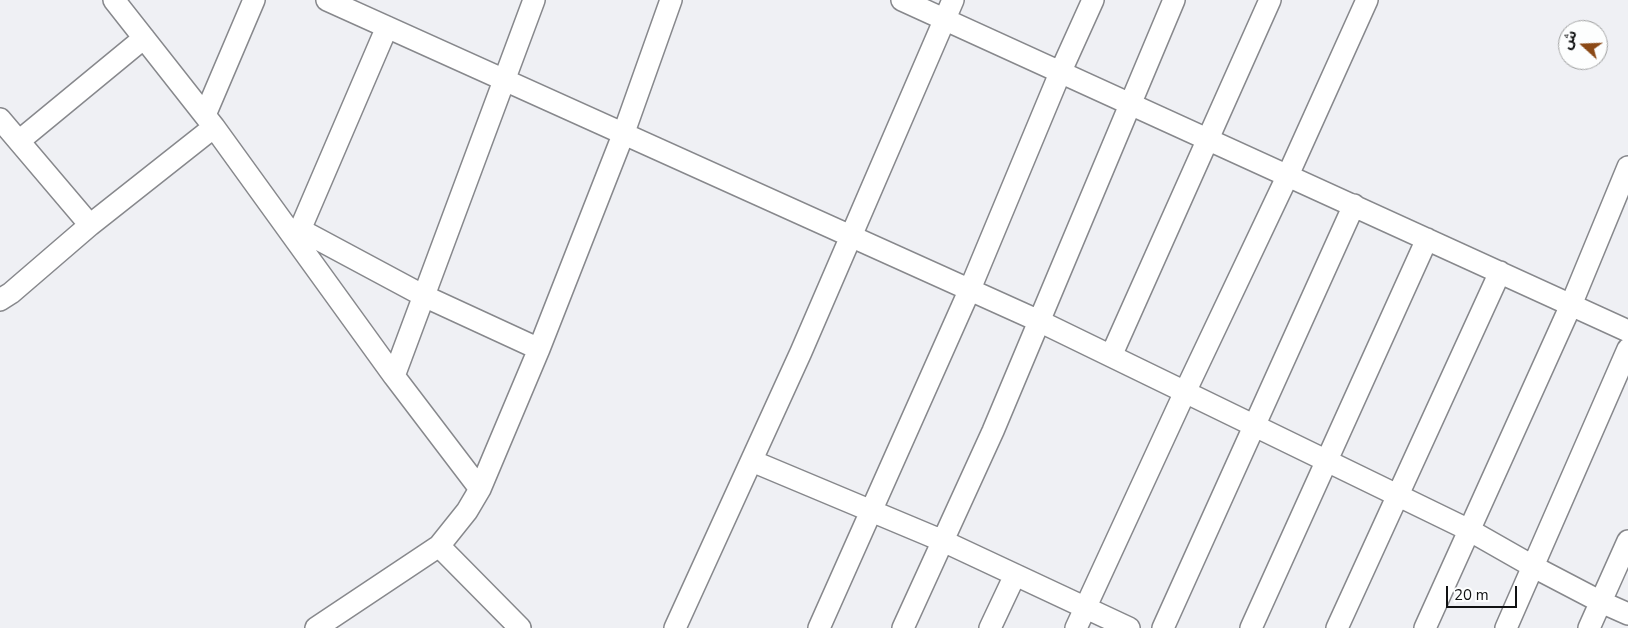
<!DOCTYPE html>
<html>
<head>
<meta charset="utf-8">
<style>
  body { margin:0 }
  #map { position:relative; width:1628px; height:628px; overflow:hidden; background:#eff0f4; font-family:"Nunito Sans","Noto Sans Arabic",sans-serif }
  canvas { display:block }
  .north { position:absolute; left:1558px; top:20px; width:50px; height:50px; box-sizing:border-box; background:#fdfefe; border:1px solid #9fa0a0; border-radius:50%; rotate:290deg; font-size:14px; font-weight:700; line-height:20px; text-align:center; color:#111213 }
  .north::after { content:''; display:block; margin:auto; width:18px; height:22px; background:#8b4916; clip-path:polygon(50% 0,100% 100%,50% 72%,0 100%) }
  .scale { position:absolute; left:1446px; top:586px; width:71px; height:22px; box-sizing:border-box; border:2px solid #111213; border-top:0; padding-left:6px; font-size:15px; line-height:18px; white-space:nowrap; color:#111213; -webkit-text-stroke:4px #fdfefe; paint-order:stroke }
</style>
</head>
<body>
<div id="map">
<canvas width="1628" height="628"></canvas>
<div class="north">ش</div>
<div class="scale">20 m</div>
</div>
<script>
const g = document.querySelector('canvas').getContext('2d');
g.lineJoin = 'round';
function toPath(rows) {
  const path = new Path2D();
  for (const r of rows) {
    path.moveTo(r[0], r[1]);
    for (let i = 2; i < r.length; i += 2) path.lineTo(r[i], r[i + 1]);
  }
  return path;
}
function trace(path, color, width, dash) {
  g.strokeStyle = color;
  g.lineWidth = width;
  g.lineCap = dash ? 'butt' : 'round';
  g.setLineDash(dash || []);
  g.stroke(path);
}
const street = toPath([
  [114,0,214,127,394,376,480,489],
  [327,0,1039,321,1469,530,1534,567,1601,602,1628,614],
  [902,0,1628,331],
  [205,115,254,0],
  [0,119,90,225],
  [19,141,144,38],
  [299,229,424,296,539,349],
  [296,239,387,27],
  [0,300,11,293,90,225,214,127],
  [1111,356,1270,0],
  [394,376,534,0],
  [752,461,943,541,1129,628],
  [439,546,520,628],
  [316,628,439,546,467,511,480,489,539,349,623,135,671,0],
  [675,628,801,352,953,0],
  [819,628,970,289,1060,73,1093,0],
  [903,628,993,431,1174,0],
  [990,628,1015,575],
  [1076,628,1185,392,1288,175,1367,0],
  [1163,628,1354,205],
  [1251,628,1427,239],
  [1337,628,1500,272],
  [1425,628,1571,305,1628,167],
  [1506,628,1628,349],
  [1589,628,1628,541]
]);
trace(street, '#87888c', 24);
trace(street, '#fff', 21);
</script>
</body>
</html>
